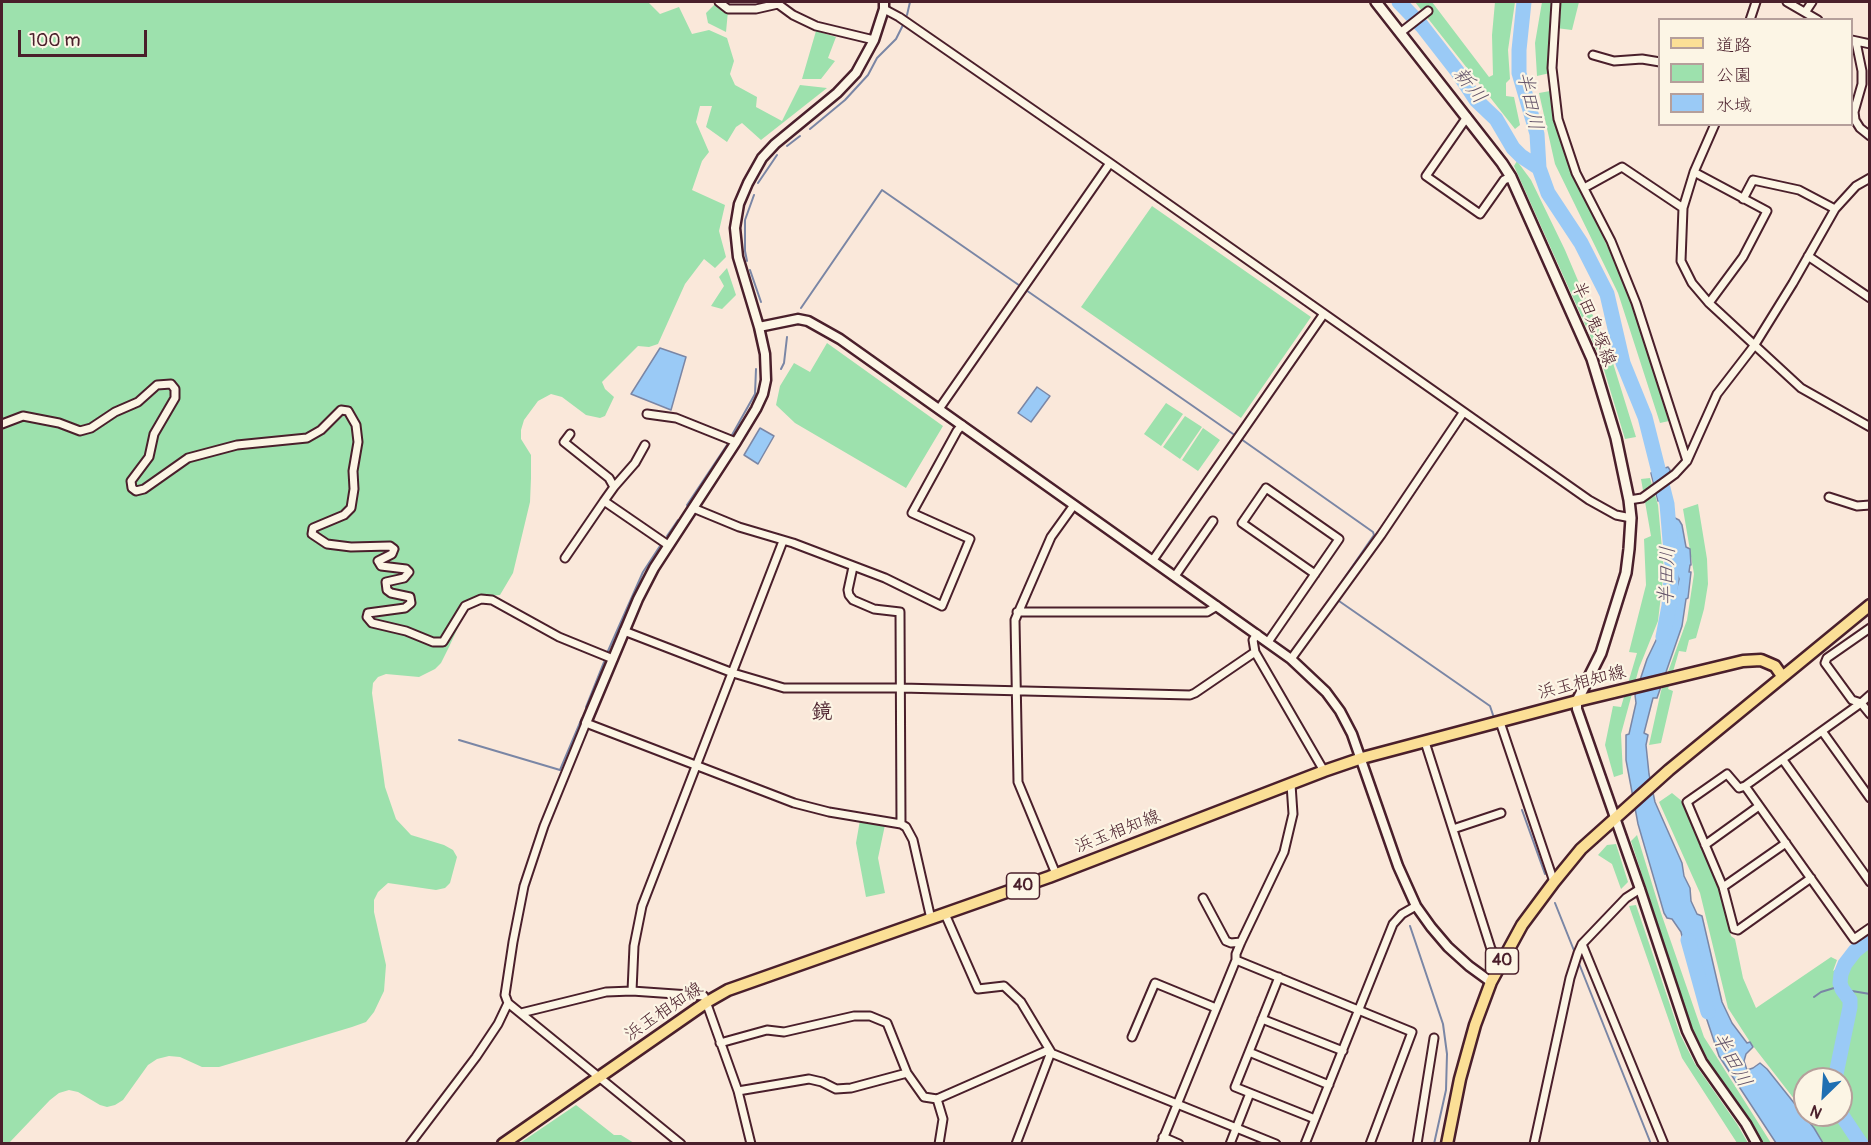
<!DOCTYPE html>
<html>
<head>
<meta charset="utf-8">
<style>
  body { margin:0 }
  #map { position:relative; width:1871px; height:1145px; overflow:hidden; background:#fae8da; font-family:Pangolin,"Klee One",sans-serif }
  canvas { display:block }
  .frame { position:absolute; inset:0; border:3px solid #4a1f2b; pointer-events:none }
  .legend { position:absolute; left:1658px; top:18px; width:195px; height:108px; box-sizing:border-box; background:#fcf5e5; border:2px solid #b59f9b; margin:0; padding:8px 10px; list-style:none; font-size:18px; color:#4a1f2b }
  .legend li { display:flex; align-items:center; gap:12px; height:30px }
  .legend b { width:30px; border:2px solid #b59f9b }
  .north { position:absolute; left:1793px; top:1067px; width:60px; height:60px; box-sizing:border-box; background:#fcf5e5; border:2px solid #b59f9b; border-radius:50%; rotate:205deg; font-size:16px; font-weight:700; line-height:24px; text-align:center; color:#4a1f2b }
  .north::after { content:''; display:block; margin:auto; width:21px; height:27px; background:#1f6fb2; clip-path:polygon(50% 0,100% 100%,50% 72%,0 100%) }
  .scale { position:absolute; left:18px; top:30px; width:129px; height:27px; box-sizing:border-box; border:3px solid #4a1f2b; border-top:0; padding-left:8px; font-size:18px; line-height:21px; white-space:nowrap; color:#4a1f2b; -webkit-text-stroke:4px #fcf5e5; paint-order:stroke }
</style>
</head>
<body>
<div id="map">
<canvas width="1871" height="1145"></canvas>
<div class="frame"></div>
<ul class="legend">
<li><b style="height:8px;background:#fbdf96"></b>道路</li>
<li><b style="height:16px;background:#9de1ad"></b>公園</li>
<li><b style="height:16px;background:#9acaf6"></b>水域</li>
</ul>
<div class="north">N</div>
<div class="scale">100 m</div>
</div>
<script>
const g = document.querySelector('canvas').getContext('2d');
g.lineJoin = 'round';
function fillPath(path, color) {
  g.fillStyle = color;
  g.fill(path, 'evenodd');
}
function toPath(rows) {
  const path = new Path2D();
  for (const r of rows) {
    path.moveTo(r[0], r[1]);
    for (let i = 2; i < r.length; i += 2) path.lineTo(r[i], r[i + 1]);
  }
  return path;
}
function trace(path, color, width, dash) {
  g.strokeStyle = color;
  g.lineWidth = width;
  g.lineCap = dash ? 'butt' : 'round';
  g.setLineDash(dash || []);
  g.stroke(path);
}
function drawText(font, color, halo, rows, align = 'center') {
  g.font = font + ' Pangolin,"Klee One",sans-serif';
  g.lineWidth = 4.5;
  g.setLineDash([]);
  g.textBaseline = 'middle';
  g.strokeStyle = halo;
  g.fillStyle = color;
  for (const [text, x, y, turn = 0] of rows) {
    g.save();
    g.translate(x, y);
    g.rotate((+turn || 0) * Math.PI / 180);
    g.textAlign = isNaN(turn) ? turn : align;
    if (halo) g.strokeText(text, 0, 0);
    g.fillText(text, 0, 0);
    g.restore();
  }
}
fillPath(toPath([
  [2,2,648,2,660,14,679,7,692,34,709,30,727,38,734,61,730,74,735,85,757,97,756,107,782,121,800,85,827,88,761,140,742,123,736,127,727,142,706,127,712,106,700,106,696,122,709,152,702,161,692,190,725,205,719,231,726,257,715,268,704,259,685,284,658,344,649,347,638,346,602,382,605,389,614,397,605,416,600,418,586,415,562,397,551,394,538,401,524,420,521,430,521,439,531,455,531,478,530,502,513,573,500,595,472,597,449,647,441,663,435,669,419,677,386,674,378,677,373,683,372,693,385,787,396,819,411,835,444,845,453,850,457,857,450,883,445,888,436,890,388,883,378,892,374,900,374,912,386,965,384,991,374,1012,366,1022,352,1027,219,1067,202,1067,180,1057,169,1056,157,1059,148,1065,123,1100,115,1105,107,1107,100,1105,78,1092,69,1090,59,1093,50,1100,9,1143,2,1144],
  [1415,2,1432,2,1489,77,1493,75,1492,35,1495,2,1515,2,1508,50,1510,79,1506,83,1506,96,1514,97,1520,125,1515,129],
  [1542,2,1579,2,1572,30,1556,28,1550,73,1537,76,1535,43],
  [715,4,728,11,726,32,708,23,706,13],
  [816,31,836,37,828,58,835,61,821,79,802,79],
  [1550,91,1553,119,1572,171,1632,299,1669,421,1660,423,1618,293,1555,164,1539,93],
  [1517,161,1531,180,1565,250,1613,363,1636,437,1625,439,1601,360,1514,166],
  [1152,206,1311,317,1241,418,1081,307],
  [727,268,736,295,722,309,711,306,724,286,719,277],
  [827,343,943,426,906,488,795,423,776,405,780,386,794,363,810,372],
  [1166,403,1183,414,1161,446,1144,434],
  [1185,416,1202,427,1180,459,1163,447],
  [1203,428,1220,440,1198,471,1182,460],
  [1650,478,1658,505,1664,570,1658,621,1639,668,1621,734,1623,774,1614,777,1605,745,1613,706,1621,707,1637,653,1629,652,1646,585,1644,539,1651,536,1641,479],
  [1698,504,1707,559,1708,584,1704,609,1696,638,1689,640,1686,652,1679,651,1668,689,1673,691,1661,743,1649,745,1661,691,1687,620,1694,574,1683,509],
  [1672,793,1683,802,1719,889,1731,936,1735,939,1743,978,1756,1008,1831,957,1837,960,1833,971,1869,946,1869,1143,1824,1143,1806,1115,1841,1115,1841,1079,1805,1079,1805,1113,1750,1042,1728,1008,1700,893,1659,802],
  [860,820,885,825,878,858,885,893,866,897,856,843],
  [1637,835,1661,913,1704,1037,1771,1143,1763,1143,1751,1121,1709,1062,1691,1026,1631,841],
  [1616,844,1628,882,1621,889,1612,864,1598,855,1607,845],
  [1636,905,1680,1034,1695,1064,1737,1124,1748,1143,1737,1143,1682,1058,1629,906],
  [576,1105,614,1135,621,1135,634,1143,520,1143]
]), '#9de1ad');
const water = toPath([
  [660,348,686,357,671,410,631,394,660,348],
  [1037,387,1050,396,1031,422,1018,413,1037,387],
  [760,428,774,436,758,464,744,455,760,428],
  [1668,467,1670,470,1666,492,1674,510,1673,517,1679,520,1682,525,1686,547,1690,549,1691,565,1690,565,1689,572,1691,572,1688,598,1686,599,1682,626,1657,698,1653,698,1644,733,1648,735,1646,745,1649,774,1655,802,1682,863,1684,876,1690,888,1691,901,1697,914,1702,916,1722,1002,1732,1023,1747,1043,1750,1042,1753,1047,1746,1054,1744,1061,1747,1070,1753,1068,1760,1063,1767,1069,1814,1128,1823,1143,1776,1143,1719,1056,1704,1011,1702,976,1698,965,1684,945,1681,932,1672,919,1667,918,1664,913,1638,824,1626,760,1626,735,1629,734,1636,703,1635,695,1647,659,1672,607,1679,579,1669,551,1668,519,1665,517,1670,513,1665,503,1662,500,1658,501,1651,473,1668,467]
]);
fillPath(water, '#9acaf6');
trace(water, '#7a86a5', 1.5);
trace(toPath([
  [907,15,910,2],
  [810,129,845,100,868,75,877,58,896,39,903,25],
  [787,146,800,136],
  [758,183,777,155],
  [747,261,745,251,745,220,754,195],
  [750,270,761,302],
  [801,308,882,190,1236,436],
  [781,369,784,363,787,337],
  [732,435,755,394,756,369],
  [1241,439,1373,532,1374,535,1334,593],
  [687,505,727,445],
  [667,536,678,520],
  [1339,601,1490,706,1494,718],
  [608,651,643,572,660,546],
  [586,707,604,662],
  [459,740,560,770,582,718],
  [1522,810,1545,874],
  [1555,903,1575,953],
  [1410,926,1443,1024,1447,1054,1446,1090,1434,1144],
  [1578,961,1651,1144],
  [1814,997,1821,992,1834,988,1870,994]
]), '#7a86a5', 2);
trace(toPath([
  [1399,2,1422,26,1457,71,1476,100,1496,119,1513,148,1521,156,1539,168],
  [1524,2,1519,50,1519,73,1537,134,1539,168,1548,193,1581,243,1607,294,1623,363,1645,417,1667,504,1672,565,1669,606,1663,637],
  [1688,940,1708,1012],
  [1835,1079,1850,1007,1850,1000,1842,989,1840,983,1841,974,1845,964,1855,951,1870,939],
  [1841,1114,1861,1144]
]), '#9acaf6', 15);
const minor = toPath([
  [719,2,728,9,756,9,778,4,793,15,816,26,874,40],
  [1556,2,1552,68,1558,119,1576,173,1611,241,1636,303,1687,461],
  [1787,2,1818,20],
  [884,9,899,17,1110,163,1589,500,1616,515,1631,518],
  [1806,11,1812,2],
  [1750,20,1756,2],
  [1400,33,1428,11],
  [1852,40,1870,44],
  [1856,42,1862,71,1862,84,1854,112,1855,120,1860,128,1870,136],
  [1593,55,1614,61,1642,59,1660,62],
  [1467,117,1426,176,1480,214,1504,180,1511,177],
  [1715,124,1694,172,1683,208,1681,261,1692,283,1709,303,1801,388,1870,427],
  [1694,172,1767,211,1743,257,1709,303],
  [1584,188,1622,167,1683,208],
  [1743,199,1753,180,1799,190,1835,209],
  [1808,256,1870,298],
  [939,409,1110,163],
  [647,414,676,418,736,442],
  [2,424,23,416,59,423,80,431,91,428,115,412,138,402,157,385,171,384,175,389,175,398,154,434,149,457,131,481,132,488,136,491,144,489,188,458,237,445,307,438,321,430,341,410,348,411,356,425,358,442,353,471,354,489,351,508,344,515,313,528,312,534,327,544,351,547,390,546,394,549,392,554,378,561,381,566,406,569,409,572,404,578,386,582,387,590,391,593,410,597,411,603,405,608,368,613,367,617,372,623,406,631,433,642,443,642,465,606,481,599,492,600,559,637,613,659],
  [570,434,564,442,609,478,614,487,604,501,668,545],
  [614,487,635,463,645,445],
  [1829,497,1857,506,1870,505],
  [1629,500,1642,498,1675,474,1687,461,1717,394,1754,346,1793,283,1835,209,1856,186,1870,178],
  [693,508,739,527,793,543,885,578,942,606,970,539,912,513,957,431,962,425],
  [565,558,604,501],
  [1153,560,1323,315],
  [853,567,848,590,849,595,853,600,874,609,900,612,901,824],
  [1175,576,1213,521],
  [1017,612,1207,612,1217,606],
  [1870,628,1827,658,1825,663,1852,700,1861,703,1870,714],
  [624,631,733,673,784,688,901,688,1190,695,1195,693,1255,652],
  [1257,634,1253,640,1255,652,1324,771],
  [1268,642,1339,539,1266,488,1242,523,1315,574],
  [1291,659,1381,535,1463,413],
  [1500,722,1554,882],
  [1822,731,1870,798],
  [1425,742,1491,949,1501,963],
  [1783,760,1870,882],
  [1745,786,1854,939,1870,928],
  [1453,829,1501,813],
  [1705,845,1759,806],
  [1056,874,1018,782,1015,620,1051,537,1074,505],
  [1811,878,1738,930,1734,929,1723,887,1687,802,1727,774,1739,788,1745,786,1861,703,1870,695],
  [1723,887,1786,843],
  [1203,898,1226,941,1231,943,1241,942],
  [945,914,978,989,1004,986,1021,1002,1051,1052,1016,1144],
  [1582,944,1664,1144],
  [1236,960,1412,1032,1370,1144],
  [1279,977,1235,1087,1315,1119],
  [632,991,634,946,642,906,783,541],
  [521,1013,606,992,632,991,704,996,738,1091,751,1144],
  [1262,1019,1343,1051],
  [1132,1037,1155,983,1216,1008],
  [720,1043,767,1030,784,1032,854,1016,870,1016,887,1023,907,1073,924,1097,937,1099,1046,1051,1276,1144],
  [1249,1052,1329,1085],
  [738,1091,809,1079,822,1082,836,1089,851,1088,907,1073],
  [937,1099,943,1119,939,1144],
  [1163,1137,1179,1144],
  [410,1144,476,1057,498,1024,508,1003],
  [681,1144,508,1003,505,995,513,942,524,886,544,826,586,723,794,803,829,812,901,824,906,827,913,840,931,919],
  [1161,1144,1236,960,1236,954,1241,942,1284,852,1293,814,1291,784],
  [1230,1144,1250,1093],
  [1305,1144,1393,924,1402,914,1416,906],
  [1417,1144,1434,1038],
  [1534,1144,1570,978,1578,953,1582,944,1626,898,1640,889]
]);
const tertiary = toPath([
  [759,327,798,319,808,321,840,339,1291,659,1326,692,1340,711,1352,734,1398,866,1416,906,1431,927,1448,947,1469,966,1491,982],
  [1577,701,1577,709,1640,889,1687,1031,1702,1062,1746,1124,1757,1144],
  [586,723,638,599,654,568,736,442,756,409,763,394,766,380,765,354,759,327,738,257,735,228,739,204,748,183,762,158,775,144,837,93,856,73,874,40,884,9,884,2]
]);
const secondary = toPath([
  [1376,2,1502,163,1511,177,1592,359,1616,438,1629,500,1631,518,1629,549,1626,573,1601,653,1577,701]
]);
const primary = toPath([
  [503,1144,707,1002,728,990,1049,877,1324,771,1362,758,1577,701,1743,661,1761,660,1775,666,1782,676],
  [1447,1144,1460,1079,1475,1025,1491,982,1522,925,1554,882,1581,849,1669,770,1870,605]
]);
trace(minor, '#4a1f2b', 11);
trace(tertiary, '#4a1f2b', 13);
trace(secondary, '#4a1f2b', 14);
trace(primary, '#4a1f2b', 15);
trace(minor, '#fcf5e5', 7);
trace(tertiary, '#fcf5e5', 8);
trace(secondary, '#fcf5e5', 9);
trace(primary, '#fbdf96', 10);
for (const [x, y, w] of [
  [1023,886,33],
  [1502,961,33]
]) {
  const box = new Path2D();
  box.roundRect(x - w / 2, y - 13, w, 26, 4.5);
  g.fillStyle = '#fcf5e5';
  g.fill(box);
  trace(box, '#4a1f2b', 1.5);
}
drawText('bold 16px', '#4a1f2b', null, [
  ["40",1023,886],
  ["40",1502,961]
]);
drawText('18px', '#4a1f2b', '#fcf5e5', [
  ["半田鬼塚線",1593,324,68],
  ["浜玉相知線",1582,683,-14],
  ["浜玉相知線",1118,832,-21],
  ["浜玉相知線",664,1012,-34]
]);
drawText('italic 20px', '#625268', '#fcf5e5', [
  ["新川",1469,86,51],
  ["半田川",1529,101,78],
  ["半田川",1668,576,-88],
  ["半田川",1731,1060,61]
]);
drawText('bold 21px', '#4a1f2b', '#fcf5e5', [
  ["鏡",822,713]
]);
</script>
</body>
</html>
